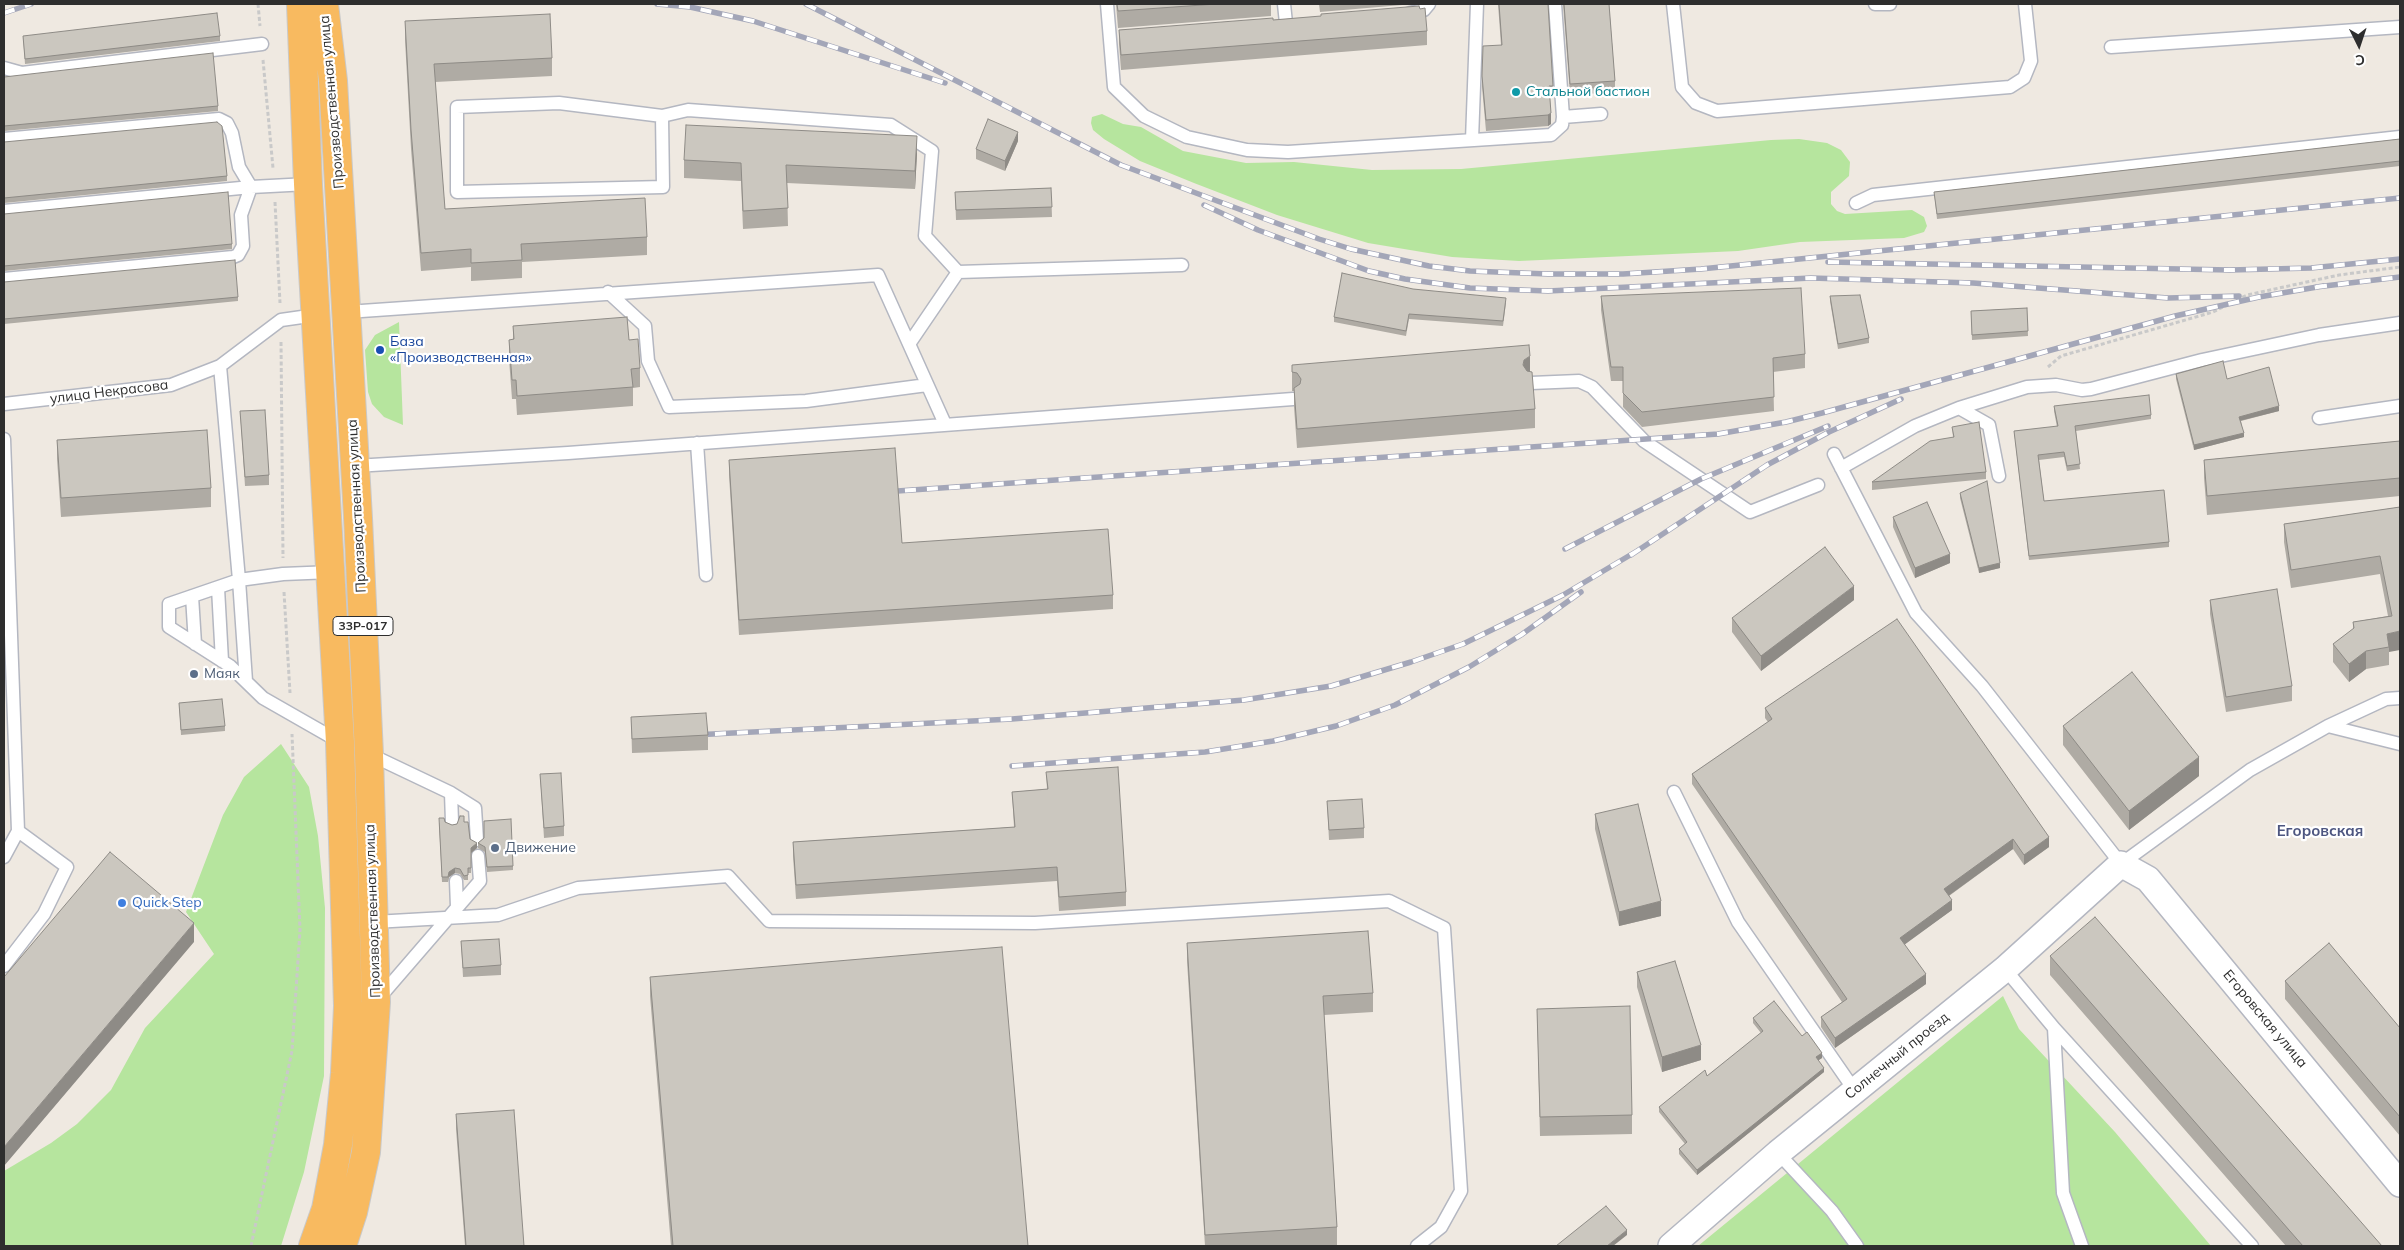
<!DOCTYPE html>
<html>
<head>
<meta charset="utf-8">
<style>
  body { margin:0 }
  #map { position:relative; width:2404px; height:1250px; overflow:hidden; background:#efe9e1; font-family:Mulish,sans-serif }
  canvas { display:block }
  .frame { position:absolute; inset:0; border:5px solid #2e2e2e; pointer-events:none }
  .north { position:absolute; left:2334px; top:20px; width:50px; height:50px; -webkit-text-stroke:4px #fff; paint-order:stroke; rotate:176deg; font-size:14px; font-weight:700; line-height:20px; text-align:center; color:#2e2e2e }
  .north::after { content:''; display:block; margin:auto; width:18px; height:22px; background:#2e2e2e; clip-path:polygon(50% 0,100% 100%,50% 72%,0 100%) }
</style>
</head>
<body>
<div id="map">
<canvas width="2404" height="1250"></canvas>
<div class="frame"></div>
<div class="north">С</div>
</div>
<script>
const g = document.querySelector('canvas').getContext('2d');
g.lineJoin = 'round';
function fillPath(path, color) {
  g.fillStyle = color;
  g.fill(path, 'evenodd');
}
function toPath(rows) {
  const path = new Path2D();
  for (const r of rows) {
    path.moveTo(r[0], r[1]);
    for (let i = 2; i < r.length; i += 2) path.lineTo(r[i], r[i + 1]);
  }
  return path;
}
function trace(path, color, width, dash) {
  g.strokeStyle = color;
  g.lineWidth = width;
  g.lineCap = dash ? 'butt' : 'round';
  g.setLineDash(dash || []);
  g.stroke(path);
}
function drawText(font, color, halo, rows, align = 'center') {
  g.font = font + ' Mulish,sans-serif';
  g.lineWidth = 4.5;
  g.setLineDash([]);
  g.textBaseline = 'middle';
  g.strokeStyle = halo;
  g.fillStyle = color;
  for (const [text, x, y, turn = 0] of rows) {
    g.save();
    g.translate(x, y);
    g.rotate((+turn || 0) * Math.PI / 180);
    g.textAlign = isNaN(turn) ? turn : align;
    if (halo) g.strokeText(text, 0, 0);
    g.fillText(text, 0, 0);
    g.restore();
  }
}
fillPath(toPath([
  [1102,114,1123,124,1141,127,1183,151,1246,163,1294,162,1372,170,1461,169,1771,140,1799,139,1827,143,1841,150,1850,162,1849,176,1831,192,1831,204,1837,211,1845,214,1912,210,1924,217,1927,226,1924,232,1904,238,1800,242,1738,251,1519,261,1452,257,1368,243,1277,215,1194,183,1140,161,1104,139,1093,130,1091,123,1092,117],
  [399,322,403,425,384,417,372,404,368,392,365,350,375,335],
  [281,744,309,787,318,836,325,908,324,1076,304,1172,281,1246,4,1246,4,1171,51,1143,77,1124,111,1090,145,1028,214,954,186,912,223,815,244,777],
  [2003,996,2019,1029,2115,1132,2211,1246,1698,1246]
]), '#b6e59e');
const service = toPath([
  [1107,4,1114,87,1144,116,1187,137,1247,150,1288,152,1551,135,1562,125,1563,117,1555,4],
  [1284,4,1286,23],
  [1673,4,1682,87,1696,103,1717,111,2010,87,2024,78,2031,61,2025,4],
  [1875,4,1890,4],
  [1410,13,1424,10,1429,4],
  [2111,47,2400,27],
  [4,68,22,73,262,44],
  [662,116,559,103,457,107,457,192,663,187,662,116,688,110,891,125,932,151,925,236,958,272],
  [1563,117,1601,114],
  [4,139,219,119,227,123,232,133,239,167,251,187,241,215,243,246,238,255,233,257,4,279],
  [1472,140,1477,4],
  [1856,203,1873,195,2400,137],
  [4,211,251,187,308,184],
  [608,292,645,326,648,361,669,407,806,401,927,385],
  [347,312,878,275,945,424],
  [909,344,958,272,1182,265],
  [220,366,239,580,246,681],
  [1531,383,1579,381,1592,387,1644,441,1750,512,1818,485],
  [4,404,171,385,220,366,281,320,316,315],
  [1959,408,1989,425,1999,476],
  [2319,418,2400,406],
  [4,439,18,831,4,857],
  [697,443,706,575],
  [1834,454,1916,613,1982,686,2121,864,2250,770,2328,726,2386,699,2400,698],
  [355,466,568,453,1293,399],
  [1841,468,1915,426,1959,408,2027,387,2056,385,2082,390,2091,389,2202,360,2319,335,2400,323],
  [332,572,283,574,239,580,169,604,169,627,230,666,263,698,340,742],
  [218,588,222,661],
  [192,596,195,644],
  [2328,726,2400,744],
  [369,754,451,793,475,808,477,840],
  [1674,792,1738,922,1855,1091],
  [451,793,452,822],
  [456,881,457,907],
  [374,922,498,915,578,888,728,876,769,921,1035,923,1389,901,1444,928,1461,1191,1441,1227,1417,1246],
  [4,966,44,914,67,867,18,831],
  [2005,969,2054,1028,2063,1193,2082,1246],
  [379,998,480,881,478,856],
  [2054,1028,2252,1246],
  [1778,1153,1832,1211,1857,1246]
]);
const minor = toPath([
  [1671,1246,1778,1153,2005,969,2121,864,2148,879,2400,1184]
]);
const trunk = toPath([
  [301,4,308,184,340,742,348,1006,345,1073,338,1145,326,1209,313,1246],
  [324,4,333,81,358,518,369,754,376,1002,366,1152,353,1212,342,1246]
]);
trace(service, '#b4b7c1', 15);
trace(minor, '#b4b7c1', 28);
trace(trunk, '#c9c9c9', 30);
trace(toPath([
  [258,4,260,26],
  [263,60,273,168],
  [275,202,280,303],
  [281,342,283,558],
  [2048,367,2061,356,2213,312,2247,295,2339,275,2400,267],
  [284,592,290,693],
  [251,1246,292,1051,300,930,292,734]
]), '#c9c9c9', 3, [4, 2.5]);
trace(service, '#fff', 12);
trace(minor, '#fff', 25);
trace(trunk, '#f8ba60', 28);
const rail = toPath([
  [657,4,690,7,753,21,945,83],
  [806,4,1121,165,1319,239,1351,249,1429,266,1470,271,1548,274,1623,274,1701,269,2400,198],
  [4,13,31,4],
  [1204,205,1258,230,1369,271,1405,279,1470,288,1548,291,1811,278,1973,283,2168,298,2239,296],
  [1828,262,2230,270,2311,268,2400,259],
  [2316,287,2400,277],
  [883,492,1718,434,1786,422,1822,413,2175,316,2259,297,2323,286],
  [1565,549,1701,479,1828,426],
  [1631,555,1767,465,1829,432,1901,399],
  [693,735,1012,719,1244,700,1331,686,1411,662,1463,644,1563,595,1637,551],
  [1012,766,1205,752,1273,741,1336,726,1395,705,1469,667,1521,635,1581,592]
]);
trace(rail, '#a3a6b8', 5.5);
trace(rail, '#fff', 4, [11]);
fillPath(toPath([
  [1116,4,1271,4,1271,16,1118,28],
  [1319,4,1414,4,1320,12],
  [1498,4,1548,4,1553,86,1553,97,1550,97,1551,124,1548,126,1486,131,1482,87,1482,76,1501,45],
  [1563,4,1609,4,1615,81,1615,92,1570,95],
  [1420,9,1427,31,1427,45,1121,70,1119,44,1119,30,1273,20],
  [405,21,552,58,552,76,435,82,445,209,647,237,647,255,522,262,522,278,471,281,471,267,421,271,411,149,405,40],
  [23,36,220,36,220,41,25,64],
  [4,77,218,106,218,111,4,131],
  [2400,139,2400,166,1937,219,1934,192],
  [1018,141,1005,171,976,159,976,149],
  [4,142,227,176,227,181,4,203],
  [917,154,915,189,787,183,788,226,743,229,741,181,684,178,684,160],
  [1051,188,1052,217,956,220,955,192],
  [4,214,232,244,232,249,4,271],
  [4,282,238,297,238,301,4,324],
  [1413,289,1506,303,1503,326,1409,319,1406,336,1334,322,1334,317],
  [1601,296,1805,354,1805,368,1773,372,1774,411,1642,427,1623,407,1623,381,1611,381,1601,310],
  [1830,296,1869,338,1869,343,1838,349,1830,301],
  [2027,308,2028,336,1972,340,1971,311],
  [513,326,629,340,640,368,640,387,633,388,633,406,517,415,516,399,512,399,509,359,509,340,513,339],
  [1292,365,1530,372,1535,409,1535,428,1297,448,1294,407,1294,391,1292,391],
  [2176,374,2227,379,2279,411,2241,421,2244,437,2194,450,2176,379],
  [2054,406,2151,415,2151,419,2076,431,2080,469,2067,471,2064,457,2039,460,2044,501,2169,542,2169,547,2029,560,2014,431,2057,427,2054,411],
  [240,411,269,475,269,485,245,486],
  [1952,427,1986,472,1986,479,1872,490,1872,482,1953,437],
  [57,440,211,488,211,507,61,517,57,459],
  [2400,441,2400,496,2207,515,2204,478,2204,460],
  [729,460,902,543,1113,595,1113,609,739,635,729,475],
  [1960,493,2000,568,1979,573,1960,498],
  [2400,507,2389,652,2389,665,2366,669,2349,682,2333,662,2333,644,2353,629,2353,622,2388,616,2380,574,2291,588,2284,542,2284,524],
  [1893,517,1950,563,1915,578,1893,527],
  [1854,600,1761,671,1732,632,1732,618],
  [2210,600,2292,686,2292,701,2226,712,2210,614],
  [179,703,225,726,225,731,181,735],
  [1765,708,2049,847,2024,865,2013,849,1949,896,1952,910,1904,944,1926,984,1835,1048,1821,1027,1821,1017,1842,1002,1692,784,1692,774,1768,722,1765,718],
  [631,717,708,735,708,750,632,753],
  [2063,726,2199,776,2129,830,2063,745],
  [1046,772,1126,892,1126,906,1059,911,1057,881,796,899,793,856,793,842,1014,827,1012,792,1047,789],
  [540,774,564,826,564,836,544,838],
  [1327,801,1364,828,1364,838,1329,840],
  [1595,814,1661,916,1619,926,1595,829],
  [445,822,452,825,464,822,470,839,477,848,471,853,471,873,468,873,468,880,464,880,460,874,455,873,449,877,448,882,442,882,439,823],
  [484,838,513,866,513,870,487,872,485,852,478,848,478,843],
  [461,941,501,965,501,975,463,977],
  [1187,943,1373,993,1373,1012,1324,1015,1337,1227,1337,1246,1205,1246,1187,961],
  [2050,956,2382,1246,2286,1246,2050,975],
  [1637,972,1701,1060,1662,1072,1637,987],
  [650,977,1028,1246,671,1246,650,996],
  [2285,981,2400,1028,2400,1136,2285,999],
  [1537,1009,1632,1115,1632,1134,1540,1136],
  [1753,1018,1802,1036,1822,1058,1818,1060,1824,1072,1697,1175,1679,1154,1679,1149,1685,1144,1659,1112,1659,1107,1707,1076,1761,1033,1753,1023],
  [456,1114,524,1246,465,1246,456,1129]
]), '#afaba4');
fillPath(toPath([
  [1551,113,1551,124,1548,126,1548,115],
  [1018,132,1018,141,1005,171,1005,161],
  [917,136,917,154,915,189,915,171],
  [1530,356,1530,375,1524,379,1523,365,1524,360],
  [2279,406,2279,411,2239,421,2239,417],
  [2244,433,2244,437,2194,450,2194,445],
  [1950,554,1950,563,1915,578,1915,568],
  [2000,563,2000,568,1979,573,1979,568],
  [1854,586,1854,600,1761,671,1761,656],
  [2400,631,2400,650,2389,652,2389,647,2387,634],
  [2366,651,2366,669,2349,682,2349,664],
  [2199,757,2199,776,2129,830,2129,811],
  [2049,837,2049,847,2024,865,2024,855],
  [2013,839,2013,849,1944,899,1944,889],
  [477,843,477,848,471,853,471,848],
  [455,868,455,873,449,877,448,882,449,872],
  [1952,900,1952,910,1900,948,1900,938],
  [1661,901,1661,916,1619,926,1619,912],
  [194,923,194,942,4,1166,4,1147],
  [1926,974,1926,984,1835,1048,1835,1038],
  [1701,1045,1701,1060,1662,1072,1662,1057],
  [1822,1053,1822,1058,1816,1062,1816,1057],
  [1824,1068,1824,1072,1697,1175,1697,1170],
  [1627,1230,1627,1235,1613,1246,1607,1246]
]), '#8e8b86');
const building = toPath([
  [1117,4,1216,4,1118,11,1117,4],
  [1499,4,1548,4,1553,86,1549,86,1551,113,1548,115,1486,120,1482,76,1483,46,1502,45,1499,4],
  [1564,4,1609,4,1615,81,1570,84,1564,4],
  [1419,6,1420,9,1425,8,1427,31,1121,55,1119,30,1273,18,1273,20,1321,16,1321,14,1419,6],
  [217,13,220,36,25,59,23,36,217,13],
  [550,14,552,58,434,64,445,209,645,198,647,237,521,244,522,260,471,263,471,249,421,253,411,130,405,21,550,14],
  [213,53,218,106,4,126,4,77,213,53],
  [988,119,1018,132,1005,161,976,149,988,119],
  [217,122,222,126,227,176,4,198,4,142,217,122],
  [686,125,917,136,915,171,786,165,788,208,743,211,741,163,684,160,686,125],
  [2400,139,2400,161,1937,214,1934,192,2400,139],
  [1051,188,1052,207,956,210,955,192,1051,188],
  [228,192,232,244,4,266,4,214,228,192],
  [235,260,238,297,4,319,4,282,235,260],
  [1342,273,1413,289,1506,298,1503,321,1409,314,1406,331,1334,317,1342,273],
  [1801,288,1805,354,1773,358,1774,397,1642,412,1623,393,1623,367,1611,367,1601,296,1801,288],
  [1860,295,1869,338,1838,344,1830,296,1860,295],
  [2027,308,2028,331,1972,335,1971,311,2027,308],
  [627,317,629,340,638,339,640,368,631,369,633,387,517,396,516,380,512,380,509,340,514,339,513,326,627,317],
  [1529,345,1530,356,1524,360,1523,365,1527,371,1532,372,1535,409,1297,429,1294,388,1300,384,1301,379,1297,373,1292,372,1292,365,1529,345],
  [2223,361,2227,379,2269,367,2279,406,2239,417,2244,433,2194,445,2176,374,2223,361],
  [2149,395,2151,415,2075,426,2080,464,2067,466,2064,452,2038,455,2044,501,2164,490,2169,542,2029,556,2014,431,2058,426,2054,406,2149,395],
  [265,410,269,475,245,477,240,411,265,410],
  [1979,422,1986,472,1872,482,1930,441,1954,437,1952,427,1979,422],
  [207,430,211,488,61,498,57,440,207,430],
  [2400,441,2400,478,2207,496,2204,460,2400,441],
  [895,448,902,543,1108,529,1113,595,739,620,729,460,895,448],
  [1987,481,2000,563,1979,568,1960,493,1987,481],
  [1927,502,1950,554,1915,568,1893,517,1927,502],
  [2400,507,2400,631,2387,634,2389,647,2366,651,2349,664,2333,644,2354,628,2353,622,2392,616,2380,556,2291,570,2284,524,2400,507],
  [1825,547,1854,586,1761,656,1732,618,1825,547],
  [2277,589,2292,686,2226,697,2210,600,2277,589],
  [1897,619,2049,837,2024,855,2013,839,1944,889,1952,900,1900,938,1926,974,1835,1038,1821,1017,1847,999,1692,774,1772,719,1765,708,1897,619],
  [2132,672,2199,757,2129,811,2063,726,2132,672],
  [222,699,225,726,181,730,179,703,222,699],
  [706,713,708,735,632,739,631,717,706,713],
  [1118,767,1126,892,1059,897,1057,867,796,885,793,842,1015,827,1012,792,1048,789,1046,772,1118,767],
  [561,773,564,826,544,828,540,774,561,773],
  [1362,799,1364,828,1329,830,1327,801,1362,799],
  [1638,804,1661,901,1619,912,1595,814,1638,804],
  [460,816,464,816,464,822,468,822,470,839,477,843,471,848,471,868,468,868,468,875,464,876,460,869,455,868,449,872,448,877,442,877,439,818,444,818,445,822,452,825,457,824,460,816],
  [511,819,513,866,487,867,485,847,478,843,484,838,484,821,511,819],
  [110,852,194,923,4,1147,4,977,110,852],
  [2095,917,2382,1246,2303,1246,2050,956,2095,917],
  [1368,931,1373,993,1323,996,1337,1227,1205,1235,1187,943,1368,931],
  [499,939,501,965,463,968,461,941,499,939],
  [2329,943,2400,1028,2400,1117,2285,981,2329,943],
  [1002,947,1028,1246,673,1246,650,977,1002,947],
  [1675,961,1701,1045,1662,1057,1637,972,1675,961],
  [1774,1001,1802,1036,1807,1032,1822,1053,1816,1057,1824,1068,1697,1170,1679,1149,1687,1142,1659,1107,1705,1070,1707,1076,1763,1031,1753,1018,1774,1001],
  [1630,1006,1632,1115,1540,1117,1537,1009,1630,1006],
  [514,1110,524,1246,466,1246,456,1114,514,1110],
  [1606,1206,1627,1230,1607,1246,1556,1246,1606,1206]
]);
fillPath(building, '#cbc7bf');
trace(building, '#8e8b86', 1);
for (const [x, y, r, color] of [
  [1516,92,5,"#0f9aa8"],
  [380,350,5,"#1a4fb4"],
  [194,674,5,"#5c6f8a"],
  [495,848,5,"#5c6f8a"],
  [122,903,5,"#3f7fe0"]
]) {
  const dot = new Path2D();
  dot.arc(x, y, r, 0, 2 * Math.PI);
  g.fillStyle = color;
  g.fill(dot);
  trace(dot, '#fff', 2);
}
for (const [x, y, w] of [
  [363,626,60]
]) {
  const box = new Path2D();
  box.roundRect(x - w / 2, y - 9.5, w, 19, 4);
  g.fillStyle = '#fff';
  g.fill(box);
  trace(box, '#2e2e2e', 1);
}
drawText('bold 12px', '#2e2e2e', null, [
  ["33Р-017",363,626]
]);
drawText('14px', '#0d838f', '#fff', [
  ["Стальной бастион",1526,92]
], 'left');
drawText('14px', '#2e2e2e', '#fff', [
  ["Производственная улица",332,102,-95],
  ["улица Некрасова",109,392,-7],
  ["Производственная улица",357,506,-93],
  ["Производственная улица",373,911,-92],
  ["Егоровская улица",2265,1019,50],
  ["Солнечный проезд",1897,1056,-39]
]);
drawText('14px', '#164399', '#fff', [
  ["База",390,342],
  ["«Производственная»",390,358]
], 'left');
drawText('14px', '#4e5e75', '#fff', [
  ["Маяк",204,674],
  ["Движение",505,848]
], 'left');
drawText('14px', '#366cbe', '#fff', [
  ["Quick Step",132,903]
], 'left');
drawText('bold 15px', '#4d5680', '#fff', [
  ["Егоровская",2320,831]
]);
</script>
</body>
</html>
